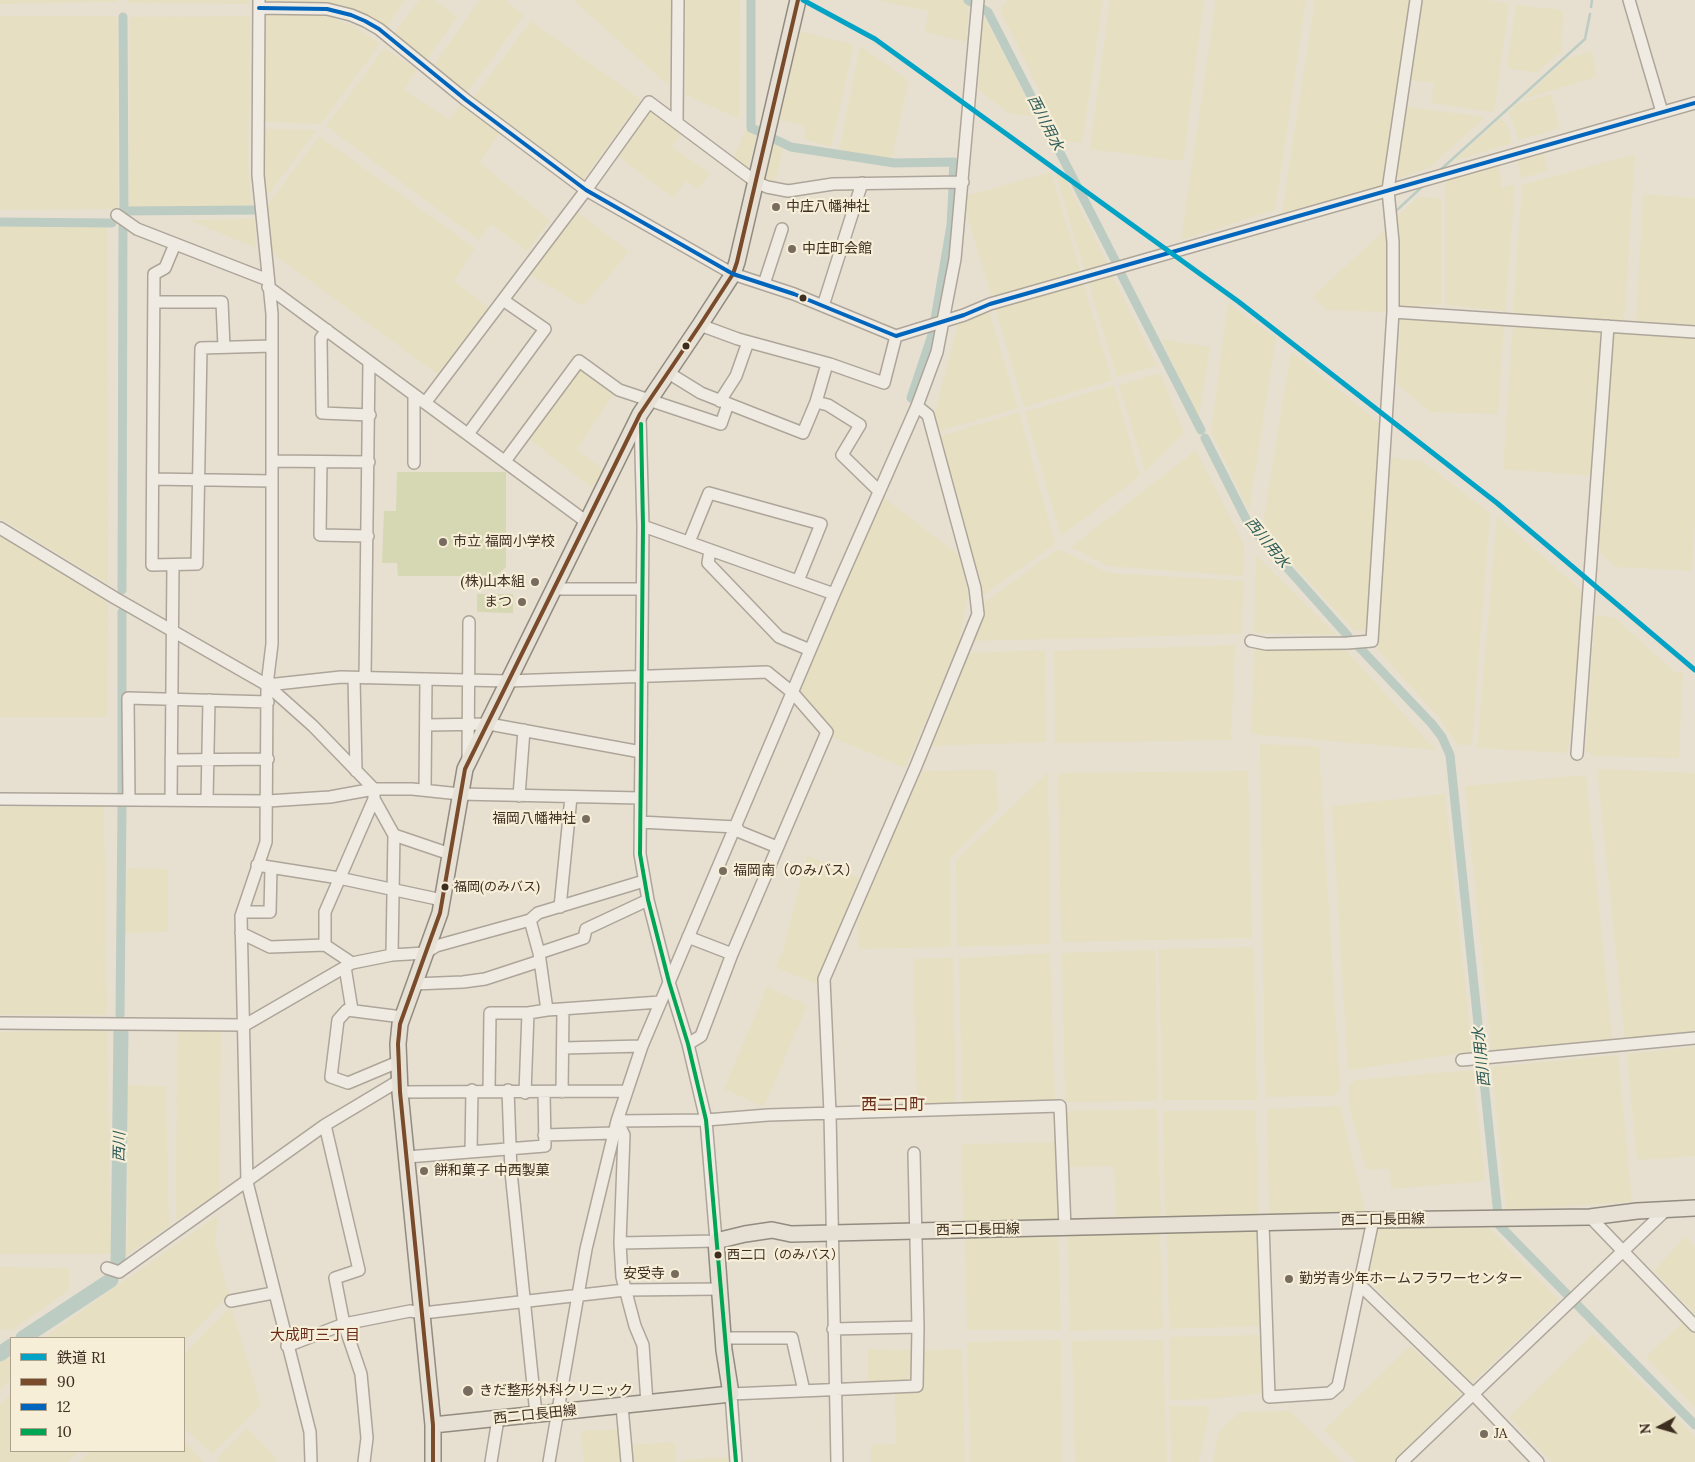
<!DOCTYPE html>
<html>
<head>
<meta charset="utf-8">
<style>
  body { margin:0 }
  #map { position:relative; width:1695px; height:1462px; overflow:hidden; background:#e7e0d1; font-family:Lora,"Noto Sans JP",serif }
  canvas { display:block }
  .legend { position:absolute; left:10px; top:1337px; width:175px; height:115px; box-sizing:border-box; background:#f7eed8; border:1px solid #ada18e; margin:0; padding:6px 9px; list-style:none; font-size:15px; color:#3d2e20 }
  .legend li { display:flex; align-items:center; gap:10px; height:25px }
  .legend b { width:25px; border:1px solid #ada18e }
  .north { position:absolute; left:1635px; top:1402px; width:50px; height:50px; -webkit-text-stroke:4px #f7eed8; paint-order:stroke; rotate:264deg; font-size:14px; font-weight:700; line-height:20px; text-align:center; color:#3d2e20 }
  .north::after { content:''; display:block; margin:auto; width:18px; height:22px; background:#3d2e20; clip-path:polygon(50% 0,100% 100%,50% 72%,0 100%) }
</style>
</head>
<body>
<div id="map">
<canvas width="1695" height="1462"></canvas>
<ul class="legend">
<li><b style="height:6px;background:#03a3c5"></b>鉄道 R1</li>
<li><b style="height:6px;background:#7a4b2a"></b>90</li>
<li><b style="height:6px;background:#0065bd"></b>12</li>
<li><b style="height:6px;background:#00a651"></b>10</li>
</ul>
<div class="north">N</div>
</div>
<script>
const g = document.querySelector('canvas').getContext('2d');
g.lineJoin = 'round';
function fillPath(path, color) {
  g.fillStyle = color;
  g.fill(path, 'evenodd');
}
function toPath(rows) {
  const path = new Path2D();
  for (const r of rows) {
    path.moveTo(r[0], r[1]);
    for (let i = 2; i < r.length; i += 2) path.lineTo(r[i], r[i + 1]);
  }
  return path;
}
function trace(path, color, width, dash) {
  g.strokeStyle = color;
  g.lineWidth = width;
  g.lineCap = dash ? 'butt' : 'round';
  g.setLineDash(dash || []);
  g.stroke(path);
}
function drawText(font, color, halo, rows, align = 'center') {
  g.font = font + ' Lora,"Noto Sans JP",serif';
  g.lineWidth = 4.5;
  g.setLineDash([]);
  g.textBaseline = 'middle';
  g.strokeStyle = halo;
  g.fillStyle = color;
  for (const [text, x, y, turn = 0] of rows) {
    g.save();
    g.translate(x, y);
    g.rotate((+turn || 0) * Math.PI / 180);
    g.textAlign = isNaN(turn) ? turn : align;
    if (halo) g.strokeText(text, 0, 0);
    g.fillText(text, 0, 0);
    g.restore();
  }
}
fillPath(toPath([
  [0,0,117,0,117,2,0,4],
  [128,0,250,0,250,4,128,3],
  [264,0,405,0,387,27,336,6,264,4],
  [419,0,434,0,457,17,424,63,391,37],
  [480,0,505,0,524,15,466,94,432,67],
  [573,0,672,0,669,86],
  [686,0,740,0,739,119,686,95],
  [876,0,969,0,966,42,925,32,928,11],
  [1007,0,1103,0,1082,143,1064,141,1000,10],
  [1110,0,1204,0,1183,161,1090,149],
  [1216,0,1306,0,1275,210,1181,240],
  [1315,0,1411,0,1384,186,1282,213],
  [1423,0,1486,0,1509,4,1494,112,1431,103,1434,83,1411,80],
  [1516,5,1563,10,1562,51,1536,73,1507,68],
  [263,15,325,15,354,26,380,44,321,124,263,122],
  [0,16,117,16,118,209,0,210],
  [250,16,248,170,252,208,129,208,129,17],
  [982,17,986,20,1035,116,1010,114,978,90],
  [531,21,641,100,583,180,472,99],
  [799,31,854,45,831,147,804,139,806,126,780,120],
  [860,46,909,81,891,160,839,150],
  [384,48,417,70,404,90,449,119,461,104,500,132,480,163,550,220,527,251,491,224,479,240,326,126],
  [1592,51,1596,77,1523,99,1566,59],
  [1551,94,1560,128,1519,140,1509,112,1517,104],
  [1407,107,1485,117,1430,167,1396,180],
  [649,109,682,132,672,147,710,173,699,189,686,181,673,198,615,154],
  [1501,118,1508,125,1512,143,1453,161],
  [263,129,317,130,265,199],
  [746,129,757,135,748,169,733,159],
  [319,136,475,248,454,281,489,308,437,374,272,253,267,206],
  [773,141,784,146,774,184,764,178],
  [1543,151,1548,171,1521,178,1517,158],
  [1635,154,1624,322,1513,313,1522,185],
  [1498,164,1502,188,1515,184,1505,311,1445,305,1445,180],
  [1061,170,1108,265,1085,271,1055,172],
  [1051,172,1081,273,992,298,965,209,966,196],
  [1643,194,1695,198,1695,325,1636,321],
  [1418,197,1441,198,1441,305,1400,306,1398,215],
  [575,210,629,252,583,306,529,274],
  [255,219,256,248,189,220],
  [0,222,107,223,108,584,0,518],
  [1388,227,1388,312,1326,310,1313,296],
  [1112,275,1157,366,1117,377,1088,282],
  [1083,282,1112,380,1024,407,995,307],
  [1228,303,1276,338,1249,511,1211,432],
  [989,311,1018,408,936,432,934,415,959,321],
  [1400,318,1504,324,1498,414,1430,412,1397,384],
  [1513,325,1603,332,1593,476,1503,469],
  [1612,331,1695,337,1695,519,1692,571,1615,567,1599,551],
  [1161,339,1210,347,1199,416],
  [1291,351,1382,425,1367,632,1353,629,1266,535,1264,517],
  [580,367,615,392,577,450,603,469,592,488,529,439],
  [1160,373,1184,433,1145,472,1119,385],
  [1114,385,1140,476,1061,536,1025,412],
  [1019,412,1055,544,982,596,936,438],
  [1196,450,1244,545,1243,576,1107,566,1071,547],
  [1391,458,1422,461,1490,513,1472,745,1457,745,1441,720,1377,649],
  [883,497,960,556,968,593,958,646,905,768,834,738,831,726,798,691],
  [1497,516,1584,593,1568,753,1477,748],
  [0,535,108,601,107,717,0,717],
  [1058,549,1109,573,1244,581,1241,634,972,641,985,602],
  [1256,555,1336,635,1254,633],
  [1595,615,1615,618,1675,672,1683,672,1679,758,1594,756,1586,751],
  [1235,645,1231,740,1055,743,1054,651],
  [1255,646,1342,646,1436,750,1251,734],
  [1045,650,1046,742,931,746,969,653],
  [1260,744,1319,747,1340,1089,1334,1096,1265,1097],
  [1597,769,1695,773,1695,1033,1625,1040],
  [996,770,998,810,950,859,951,947,858,949,857,916,920,771],
  [1248,771,1252,938,1061,942,1058,773],
  [1048,772,1050,944,957,947,956,860],
  [1586,775,1612,1039,1491,1050,1465,786],
  [1445,794,1472,1052,1348,1070,1332,806],
  [0,807,104,807,107,1015,0,1015],
  [807,855,859,878,817,984,775,967,783,951],
  [127,868,168,869,168,932,125,933],
  [1254,947,1257,1100,1162,1100,1159,949],
  [1155,950,1158,1101,1065,1102,1062,953],
  [1050,953,1055,1101,962,1105,959,958],
  [953,957,956,1104,917,1106,913,959],
  [767,987,807,1005,764,1107,724,1089],
  [177,1029,221,1029,219,1193,176,1220],
  [107,1030,111,1254,0,1254,0,1032],
  [1695,1047,1695,1156,1637,1160,1627,1054],
  [1618,1055,1632,1202,1506,1210,1492,1067],
  [1473,1070,1485,1181,1391,1189,1389,1169,1366,1169,1349,1106,1349,1085,1356,1080],
  [127,1085,166,1086,169,1226,125,1256,128,1242],
  [1340,1106,1366,1214,1269,1216,1267,1109],
  [1157,1109,1161,1219,1116,1220,1114,1166,1067,1167,1065,1111],
  [1256,1110,1258,1216,1165,1217,1163,1111],
  [1056,1142,1059,1223,963,1224,962,1144],
  [218,1215,215,1244,229,1295,184,1342,184,1338,43,1338],
  [1489,1228,1559,1300,1472,1383,1367,1279,1378,1229],
  [1258,1230,1261,1326,1169,1329,1167,1232],
  [1160,1232,1163,1329,1070,1331,1068,1234],
  [1058,1234,1061,1330,967,1330,965,1237],
  [1685,1236,1695,1247,1695,1314,1654,1271],
  [0,1267,69,1268,69,1290,14,1329,0,1330],
  [231,1306,261,1405,212,1454,184,1428,184,1354],
  [1683,1322,1695,1335,1695,1408,1646,1357],
  [1593,1334,1695,1437,1695,1462,1552,1462,1509,1417],
  [1261,1335,1264,1393,1209,1399,1170,1400,1169,1337],
  [1061,1340,1062,1462,970,1462,967,1342],
  [1163,1340,1167,1462,1075,1462,1072,1341],
  [1410,1346,1461,1394,1393,1462,1356,1462,1324,1430],
  [868,1349,911,1350,913,1377,907,1381,868,1382],
  [962,1349,965,1462,871,1462,871,1445,896,1444,895,1390,924,1388,922,1350],
  [11,1352,11,1379,0,1391,0,1360],
  [11,1393,11,1451,79,1451,68,1462,0,1462,0,1405],
  [1170,1406,1210,1406,1199,1462,1171,1462],
  [1290,1411,1342,1462,1213,1462,1218,1432,1240,1412],
  [247,1428,278,1460,276,1462,219,1462,216,1459],
  [620,1429,622,1462,584,1462,581,1431],
  [184,1441,204,1462,79,1462,90,1451,184,1451],
  [675,1442,676,1462,633,1462,632,1445],
  [730,1457,731,1462,681,1462,681,1460]
]), '#e6dfc2');
fillPath(toPath([
  [397,472,506,472,506,567,496,576,398,576,397,563,382,563,384,511,396,511],
  [477,594,513,594,513,613,477,612]
]), '#d6d7b3');
trace(toPath([
  [1591,7,1592,0],
  [1438,172,1585,39,1590,14],
  [1397,210,1424,185]
]), '#bcccc2', 2.5);
trace(toPath([
  [751,0,751,128,758,131],
  [968,0,971,2],
  [983,9,988,12,1118,266],
  [123,17,124,211,256,210],
  [772,138,791,147,894,163,954,162,953,178],
  [0,222,112,223],
  [1120,272,1201,430],
  [935,319,951,225,953,188],
  [911,398,933,332],
  [1205,438,1249,525,1348,636],
  [122,590,123,223],
  [1357,645,1432,724,1442,737,1450,755,1499,1225,1695,1425],
  [122,792,122,612],
  [120,1015,122,807]
]), '#bcccc2', 9);
trace(toPath([
  [118,1264,121,1030],
  [23,1338,111,1280],
  [0,1354,11,1346]
]), '#bcccc2', 15);
const minor = toPath([
  [259,0,258,175,272,314,272,644,267,685,266,842,241,916,247,1182,310,1432,311,1462],
  [1629,0,1662,112],
  [259,8,327,9,351,15,365,21,379,29,466,100,586,190,733,274,794,294,896,336,964,315,990,304,1695,103],
  [677,122,678,0],
  [117,215,137,229,268,280],
  [175,244,165,268,154,274,152,565,197,564,201,348,272,346],
  [764,284,782,229],
  [268,287,588,523],
  [154,302,222,302,224,347],
  [823,306,862,183],
  [1393,312,1695,332],
  [700,325,738,339,830,364,884,383,896,336],
  [327,330,321,338,322,413,370,415],
  [667,372,701,393,803,433,816,402,827,364],
  [720,401,736,376,748,342],
  [816,402,828,405,860,425,842,455,879,491],
  [425,403,586,190,649,102,756,182,767,187,788,191,833,184,963,182],
  [468,434,545,329,503,300],
  [272,461,369,462],
  [505,461,579,361,619,390,721,424,728,404],
  [321,462,320,535,368,536],
  [414,463,414,395],
  [153,479,272,481],
  [643,526,834,594],
  [0,528,115,598,267,685,313,726,374,789,374,799,325,912,325,945,352,963],
  [689,542,709,493,821,524,798,581],
  [710,550,708,563,779,637,810,650],
  [554,589,642,589],
  [1251,641,1266,644,1347,643,1372,641,1393,312,1393,242,1388,190,1416,0],
  [354,678,356,771],
  [365,678,369,362],
  [267,685,341,677,508,681,767,672,793,693,827,732,732,954,701,1036,688,1044],
  [426,725,489,724,641,752],
  [1577,754,1608,326],
  [171,760,268,759],
  [468,761,469,622],
  [425,790,426,679],
  [519,796,524,730],
  [0,799,268,801,330,797,374,789,412,789,460,794,640,798],
  [171,799,173,565],
  [374,799,394,835,392,955],
  [129,800,128,698,268,702],
  [207,800,209,700],
  [640,822,736,827,740,832,777,847],
  [394,835,450,854],
  [257,865,339,878,442,900],
  [560,907,571,797],
  [243,912,270,912,271,868],
  [241,933,270,947,325,945],
  [688,937,732,954],
  [539,953,584,938,586,929,648,900],
  [345,967,352,1010],
  [414,984,463,982,485,979,540,961],
  [547,1010,660,1002],
  [0,1023,245,1025,352,963,392,955,425,953,436,946,530,920,538,913,644,881],
  [563,1048,642,1046],
  [1462,1060,1695,1038],
  [398,1062,348,1083,331,1077,338,1020,347,1010,402,1017],
  [489,1090,490,1013,528,1013],
  [508,1090,511,1172,536,1414],
  [400,1092,627,1091],
  [562,1092,563,1010],
  [525,1093,528,1013,547,1010,539,953,530,920],
  [325,1125,359,1270,335,1278,344,1324,361,1374,367,1438,364,1462],
  [544,1135,614,1133],
  [471,1152,472,1090],
  [407,1157,545,1146,544,1092],
  [1590,1217,1695,1326],
  [1263,1223,1269,1397,1330,1393,1338,1386,1373,1220],
  [620,1243,716,1241,706,1120,688,1044,669,982,648,900,640,854,643,526,640,416],
  [107,1268,119,1272,325,1125,400,1080],
  [1359,1284,1472,1393,1538,1462],
  [231,1301,273,1293],
  [833,1329,918,1327],
  [724,1338,792,1338,804,1391],
  [287,1346,344,1324,410,1311,423,1313,625,1290,720,1289],
  [647,1403,643,1345,635,1326,622,1277,620,1243,624,1135,617,1121,706,1120,768,1115,1060,1106,1065,1228],
  [622,1406,627,1462],
  [491,1462,498,1419],
  [549,1462,586,1249,617,1121,642,1046,834,594,917,406,937,352,955,259,978,0],
  [736,1462,731,1394,917,1386,918,1327,914,1153],
  [837,1462,830,1113,824,979,916,766,978,614,975,588,928,415,917,406],
  [1402,1462,1666,1210]
]);
const major = toPath([
  [433,1425,731,1394,724,1350,716,1241,745,1234,772,1230,791,1234,1373,1220,1590,1217,1637,1211,1695,1208],
  [433,1462,433,1425,400,1092,398,1044,400,1024,440,913,465,769,640,414,700,325,733,274,737,262,798,0]
]);
trace(minor, '#ada599', 14);
trace(major, '#928b80', 18);
trace(minor, '#efebe3', 11);
trace(major, '#e6e1d4', 15);
trace(toPath([
  [433,1462,433,1425,400,1092,398,1044,400,1024,440,913,465,769,640,414,700,325,733,274,737,262,798,0]
]), '#7a4b2a', 4);
trace(toPath([
  [259,8,327,9,351,15,365,21,379,29,466,100,586,190,733,274,794,294,896,336,964,315,990,304,1695,103]
]), '#0065bd', 4);
trace(toPath([
  [641,424,643,526,640,854,648,900,669,982,688,1044,706,1120,736,1462]
]), '#00a651', 4);
trace(toPath([
  [803,0,875,39,1239,302,1497,503,1695,670]
]), '#03a3c5', 5);
for (const [x, y, r, color] of [
  [776,207,5,"#786c5e"],
  [792,249,5,"#786c5e"],
  [803,298,4.5,"#3d2e20"],
  [686,346,4.5,"#3d2e20"],
  [443,542,5,"#786c5e"],
  [535,582,5,"#786c5e"],
  [522,602,5,"#786c5e"],
  [586,819,5,"#786c5e"],
  [723,871,5,"#786c5e"],
  [445,887,4.5,"#3d2e20"],
  [424,1171,5,"#786c5e"],
  [718,1255,4.5,"#3d2e20"],
  [675,1274,5,"#786c5e"],
  [1289,1279,5,"#786c5e"],
  [468,1391,6,"#786c5e"],
  [1484,1434,5,"#786c5e"]
]) {
  const dot = new Path2D();
  dot.arc(x, y, r, 0, 2 * Math.PI);
  g.fillStyle = color;
  g.fill(dot);
  trace(dot, '#f7eed8', 2);
}
drawText('13px', '#3d2e20', '#f7eed8', [
  ["福岡(のみバス)",454,887],
  ["西二口（のみバス）",727,1255]
], 'left');
drawText('14px', '#3d2e20', '#f7eed8', [
  ["中庄八幡神社",786,207],
  ["中庄町会館",802,249],
  ["市立 福岡小学校",453,542],
  ["(株)山本組",525,582,"right"],
  ["まつ",512,602,"right"],
  ["福岡八幡神社",576,819,"right"],
  ["福岡南（のみバス）",733,871],
  ["餅和菓子 中西製菓",434,1171],
  ["安受寺",665,1274,"right"],
  ["勤労青少年ホームフラワーセンター",1299,1279],
  ["きだ整形外科クリニック",479,1391],
  ["JA",1494,1434]
], 'left');
drawText('14px', '#3d2e20', '#f7eed8', [
  ["西二口長田線",1383,1220,-1],
  ["西二口長田線",978,1230,-1],
  ["西二口長田線",535,1415,-6]
]);
drawText('italic 15px', '#2f5d5a', '#f7eed8', [
  ["西川用水",1045,123,63],
  ["西川用水",1267,543,51],
  ["西川用水",1482,1057,-96],
  ["西川",120,1147,-89]
]);
drawText('15px', '#6b2e1e', '#f7eed8', [
  ["大成町三丁目",315,1336]
]);
drawText('16px', '#6b2e1e', '#f7eed8', [
  ["西二口町",893,1105]
]);
</script>
</body>
</html>
